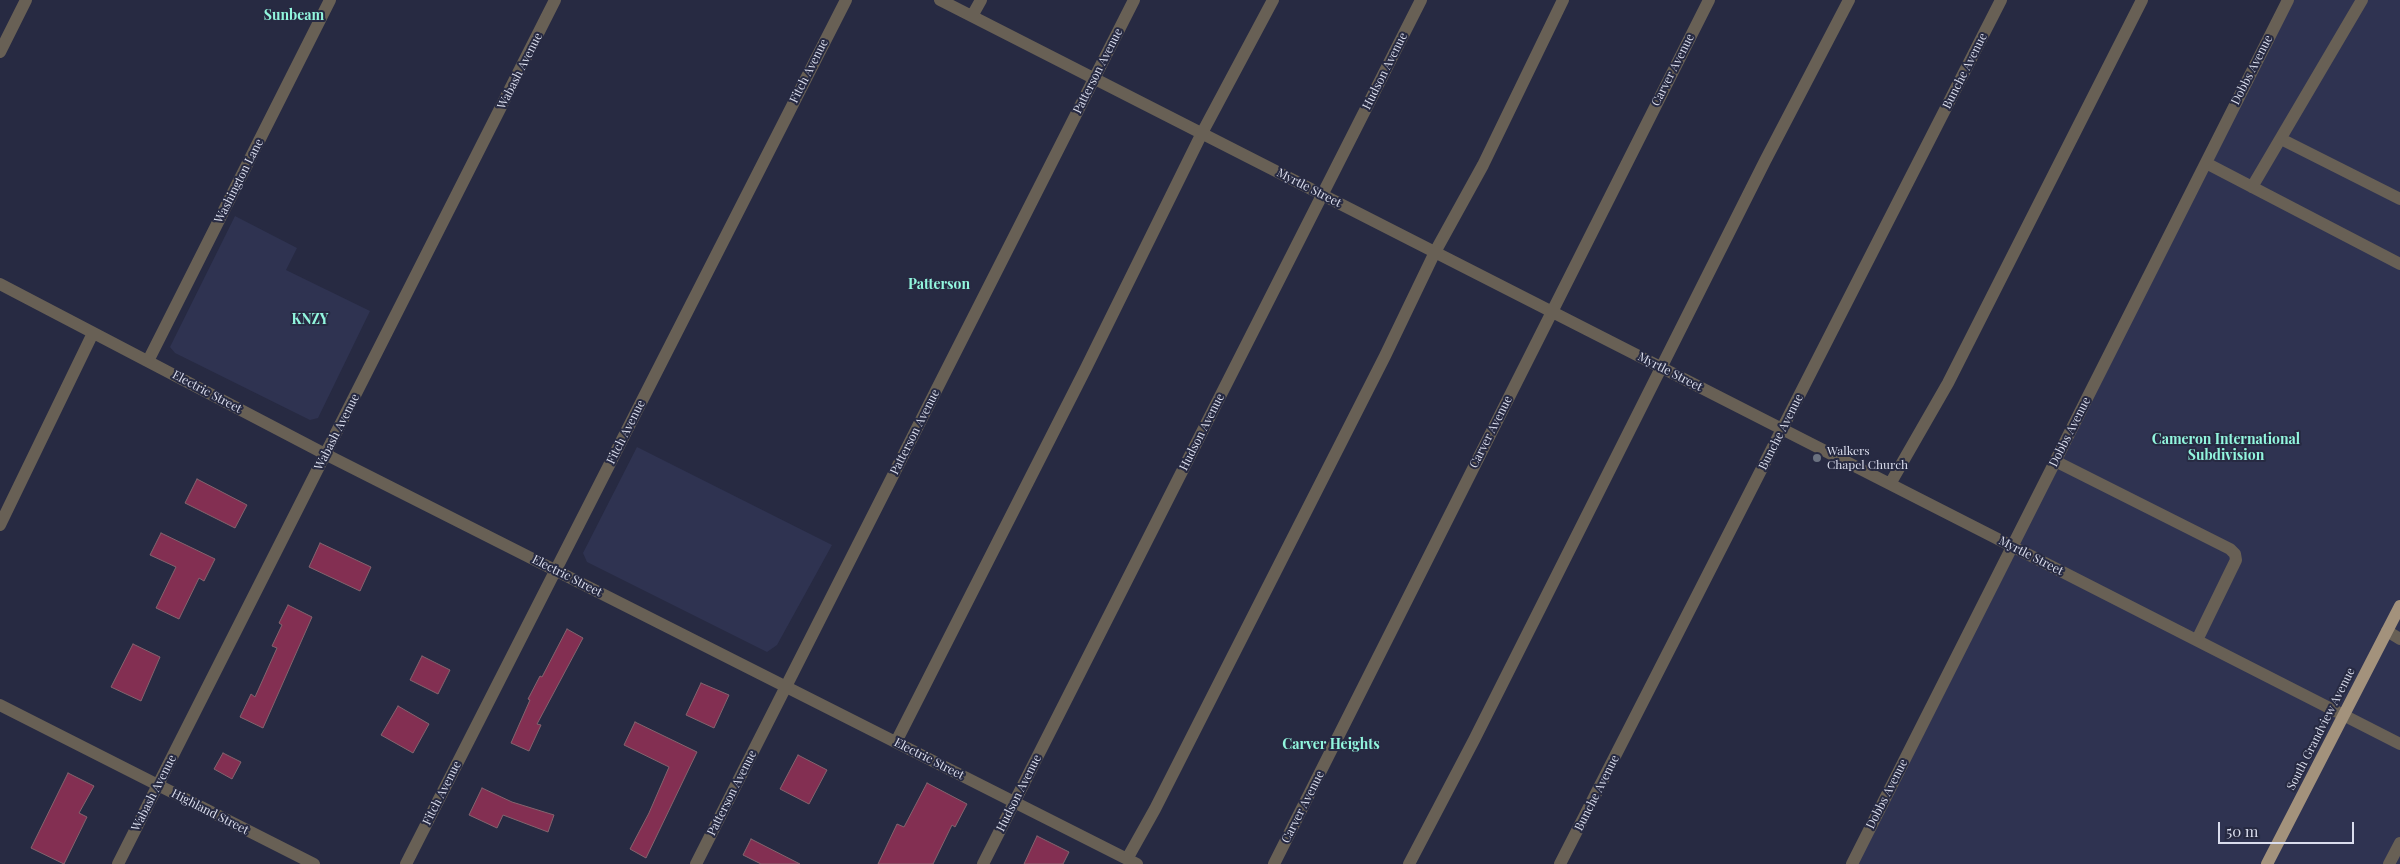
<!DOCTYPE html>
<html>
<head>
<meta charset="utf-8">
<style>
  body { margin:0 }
  #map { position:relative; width:2400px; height:864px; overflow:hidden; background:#272a42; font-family:"Playfair Display",serif }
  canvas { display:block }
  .scale { position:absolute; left:2218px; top:822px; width:136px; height:22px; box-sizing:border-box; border:2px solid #dadded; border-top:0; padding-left:6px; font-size:15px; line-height:18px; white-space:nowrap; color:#dadded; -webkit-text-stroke:4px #272a42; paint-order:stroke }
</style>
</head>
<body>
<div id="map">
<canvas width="2400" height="864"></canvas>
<div class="scale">50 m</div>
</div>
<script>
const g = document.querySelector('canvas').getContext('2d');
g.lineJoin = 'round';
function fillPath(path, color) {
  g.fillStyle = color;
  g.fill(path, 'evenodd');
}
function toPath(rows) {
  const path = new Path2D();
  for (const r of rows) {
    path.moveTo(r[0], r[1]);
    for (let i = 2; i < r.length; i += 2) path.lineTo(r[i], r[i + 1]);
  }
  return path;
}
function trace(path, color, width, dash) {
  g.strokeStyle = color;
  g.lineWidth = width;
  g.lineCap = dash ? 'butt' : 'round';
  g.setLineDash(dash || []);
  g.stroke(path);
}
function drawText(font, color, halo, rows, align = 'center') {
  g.font = font + ' "Playfair Display",serif';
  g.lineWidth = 4;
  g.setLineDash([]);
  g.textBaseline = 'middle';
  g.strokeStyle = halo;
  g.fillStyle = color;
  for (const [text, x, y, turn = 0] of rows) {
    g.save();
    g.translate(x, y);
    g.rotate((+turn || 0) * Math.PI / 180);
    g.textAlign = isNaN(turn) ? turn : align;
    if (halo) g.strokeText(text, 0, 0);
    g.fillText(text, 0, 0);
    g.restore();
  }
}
fillPath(toPath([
  [2291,0,2400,0,2400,864,1852,864],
  [235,216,297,248,286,270,370,311,318,418,310,420,175,353,170,347],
  [637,447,832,545,777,645,767,652,587,562,583,553]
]), '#2f3351');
const building = toPath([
  [197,479,247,505,235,528,185,503,197,479],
  [161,533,215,559,204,581,199,578,179,619,156,608,176,567,150,555,161,533],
  [320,543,371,567,360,591,309,567,320,543],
  [288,605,312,617,263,728,240,717,251,694,255,697,277,648,272,646,282,625,279,623,288,605],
  [567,629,583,638,537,724,541,725,529,751,511,743,530,700,528,699,540,676,542,677,567,629],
  [133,644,160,657,141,701,111,687,133,644],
  [422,656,450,670,438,694,410,680,422,656],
  [701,683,729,695,714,728,686,715,701,683],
  [398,706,429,724,413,753,381,735,398,706],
  [635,722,697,752,646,858,630,849,649,813,669,767,624,745,635,722],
  [223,753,241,762,232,779,214,769,223,753],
  [798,755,827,770,809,804,780,789,798,755],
  [68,773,94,786,79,813,87,817,64,864,31,848,68,773],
  [927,783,967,804,955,827,952,825,933,864,878,864,897,824,904,827,927,783],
  [482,788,512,802,554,815,548,832,503,815,497,828,469,815,482,788],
  [1037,836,1069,852,1063,864,1024,864,1037,836],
  [751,839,800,864,761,864,743,855,751,839]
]);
fillPath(building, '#832f52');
trace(building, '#84646e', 1);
trace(toPath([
  [940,0,2400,744],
  [972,16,981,0],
  [0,52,26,0],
  [2281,139,2400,199],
  [2206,163,2400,264],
  [2252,187,2362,0],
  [0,284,325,454,1137,864],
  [148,361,330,0],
  [2055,461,2230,549,2235,554,2236,560,2197,640],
  [1890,484,1948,383,2142,0],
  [0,525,93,333],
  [2387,631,2400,639],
  [0,705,314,864],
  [896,742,1085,370,1202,133,1273,0],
  [1127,859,1155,809,1385,356,1435,252,1483,165,1563,0],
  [118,864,555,0],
  [406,864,846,0],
  [696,864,1134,0],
  [983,864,1421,0],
  [1274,864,1709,0],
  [1409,864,1474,740,1765,161,1849,0],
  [1560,864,2001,0],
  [1852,864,2288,0],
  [2389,864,2400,843]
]), '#686055', 12);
trace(toPath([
  [2267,864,2400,606]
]), '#a3927c', 12);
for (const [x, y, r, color] of [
  [1817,458,5,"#6b7280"]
]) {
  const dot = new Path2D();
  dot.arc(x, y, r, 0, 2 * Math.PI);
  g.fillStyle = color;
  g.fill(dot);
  trace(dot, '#272a42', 2);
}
drawText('12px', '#dadded', '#272a42', [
  ["Carver Avenue",1673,70,-63],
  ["Dobbs Avenue",2252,70,-63],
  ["Wabash Avenue",520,71,-63],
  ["Fitch Avenue",809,71,-63],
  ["Patterson Avenue",1098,71,-63],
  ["Hudson Avenue",1385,71,-63],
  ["Bunche Avenue",1965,71,-63],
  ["Washington Lane",239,181,-63],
  ["Myrtle Street",1309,188,27],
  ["Myrtle Street",1670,372,27],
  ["Electric Street",207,392,28],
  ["Wabash Avenue",337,432,-63],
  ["Fitch Avenue",626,432,-63],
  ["Patterson Avenue",915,432,-63],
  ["Hudson Avenue",1202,432,-63],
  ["Carver Avenue",1491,432,-63],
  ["Bunche Avenue",1781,432,-63],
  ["Dobbs Avenue",2070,432,-63],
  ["Myrtle Street",2031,556,27],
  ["Electric Street",567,576,27],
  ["South Grandview Avenue",2321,729,-63],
  ["Electric Street",929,759,27],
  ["Wabash Avenue",154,793,-63],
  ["Fitch Avenue",442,793,-63],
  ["Patterson Avenue",732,793,-63],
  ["Hudson Avenue",1019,793,-63],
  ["Bunche Avenue",1597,793,-63],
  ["Dobbs Avenue",1887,794,-63],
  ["Carver Avenue",1303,807,-63],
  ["Highland Street",210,812,27]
]);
drawText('12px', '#dadded', '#272a42', [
  ["Walkers",1827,451],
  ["Chapel Church",1827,465]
], 'left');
drawText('bold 14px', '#92f6de', '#272a42', [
  ["Sunbeam",294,16],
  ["Patterson",939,285],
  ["KNZY",310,320],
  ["Cameron International",2226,440],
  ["Subdivision",2226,456],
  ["Carver Heights",1331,745]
]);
</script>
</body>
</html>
